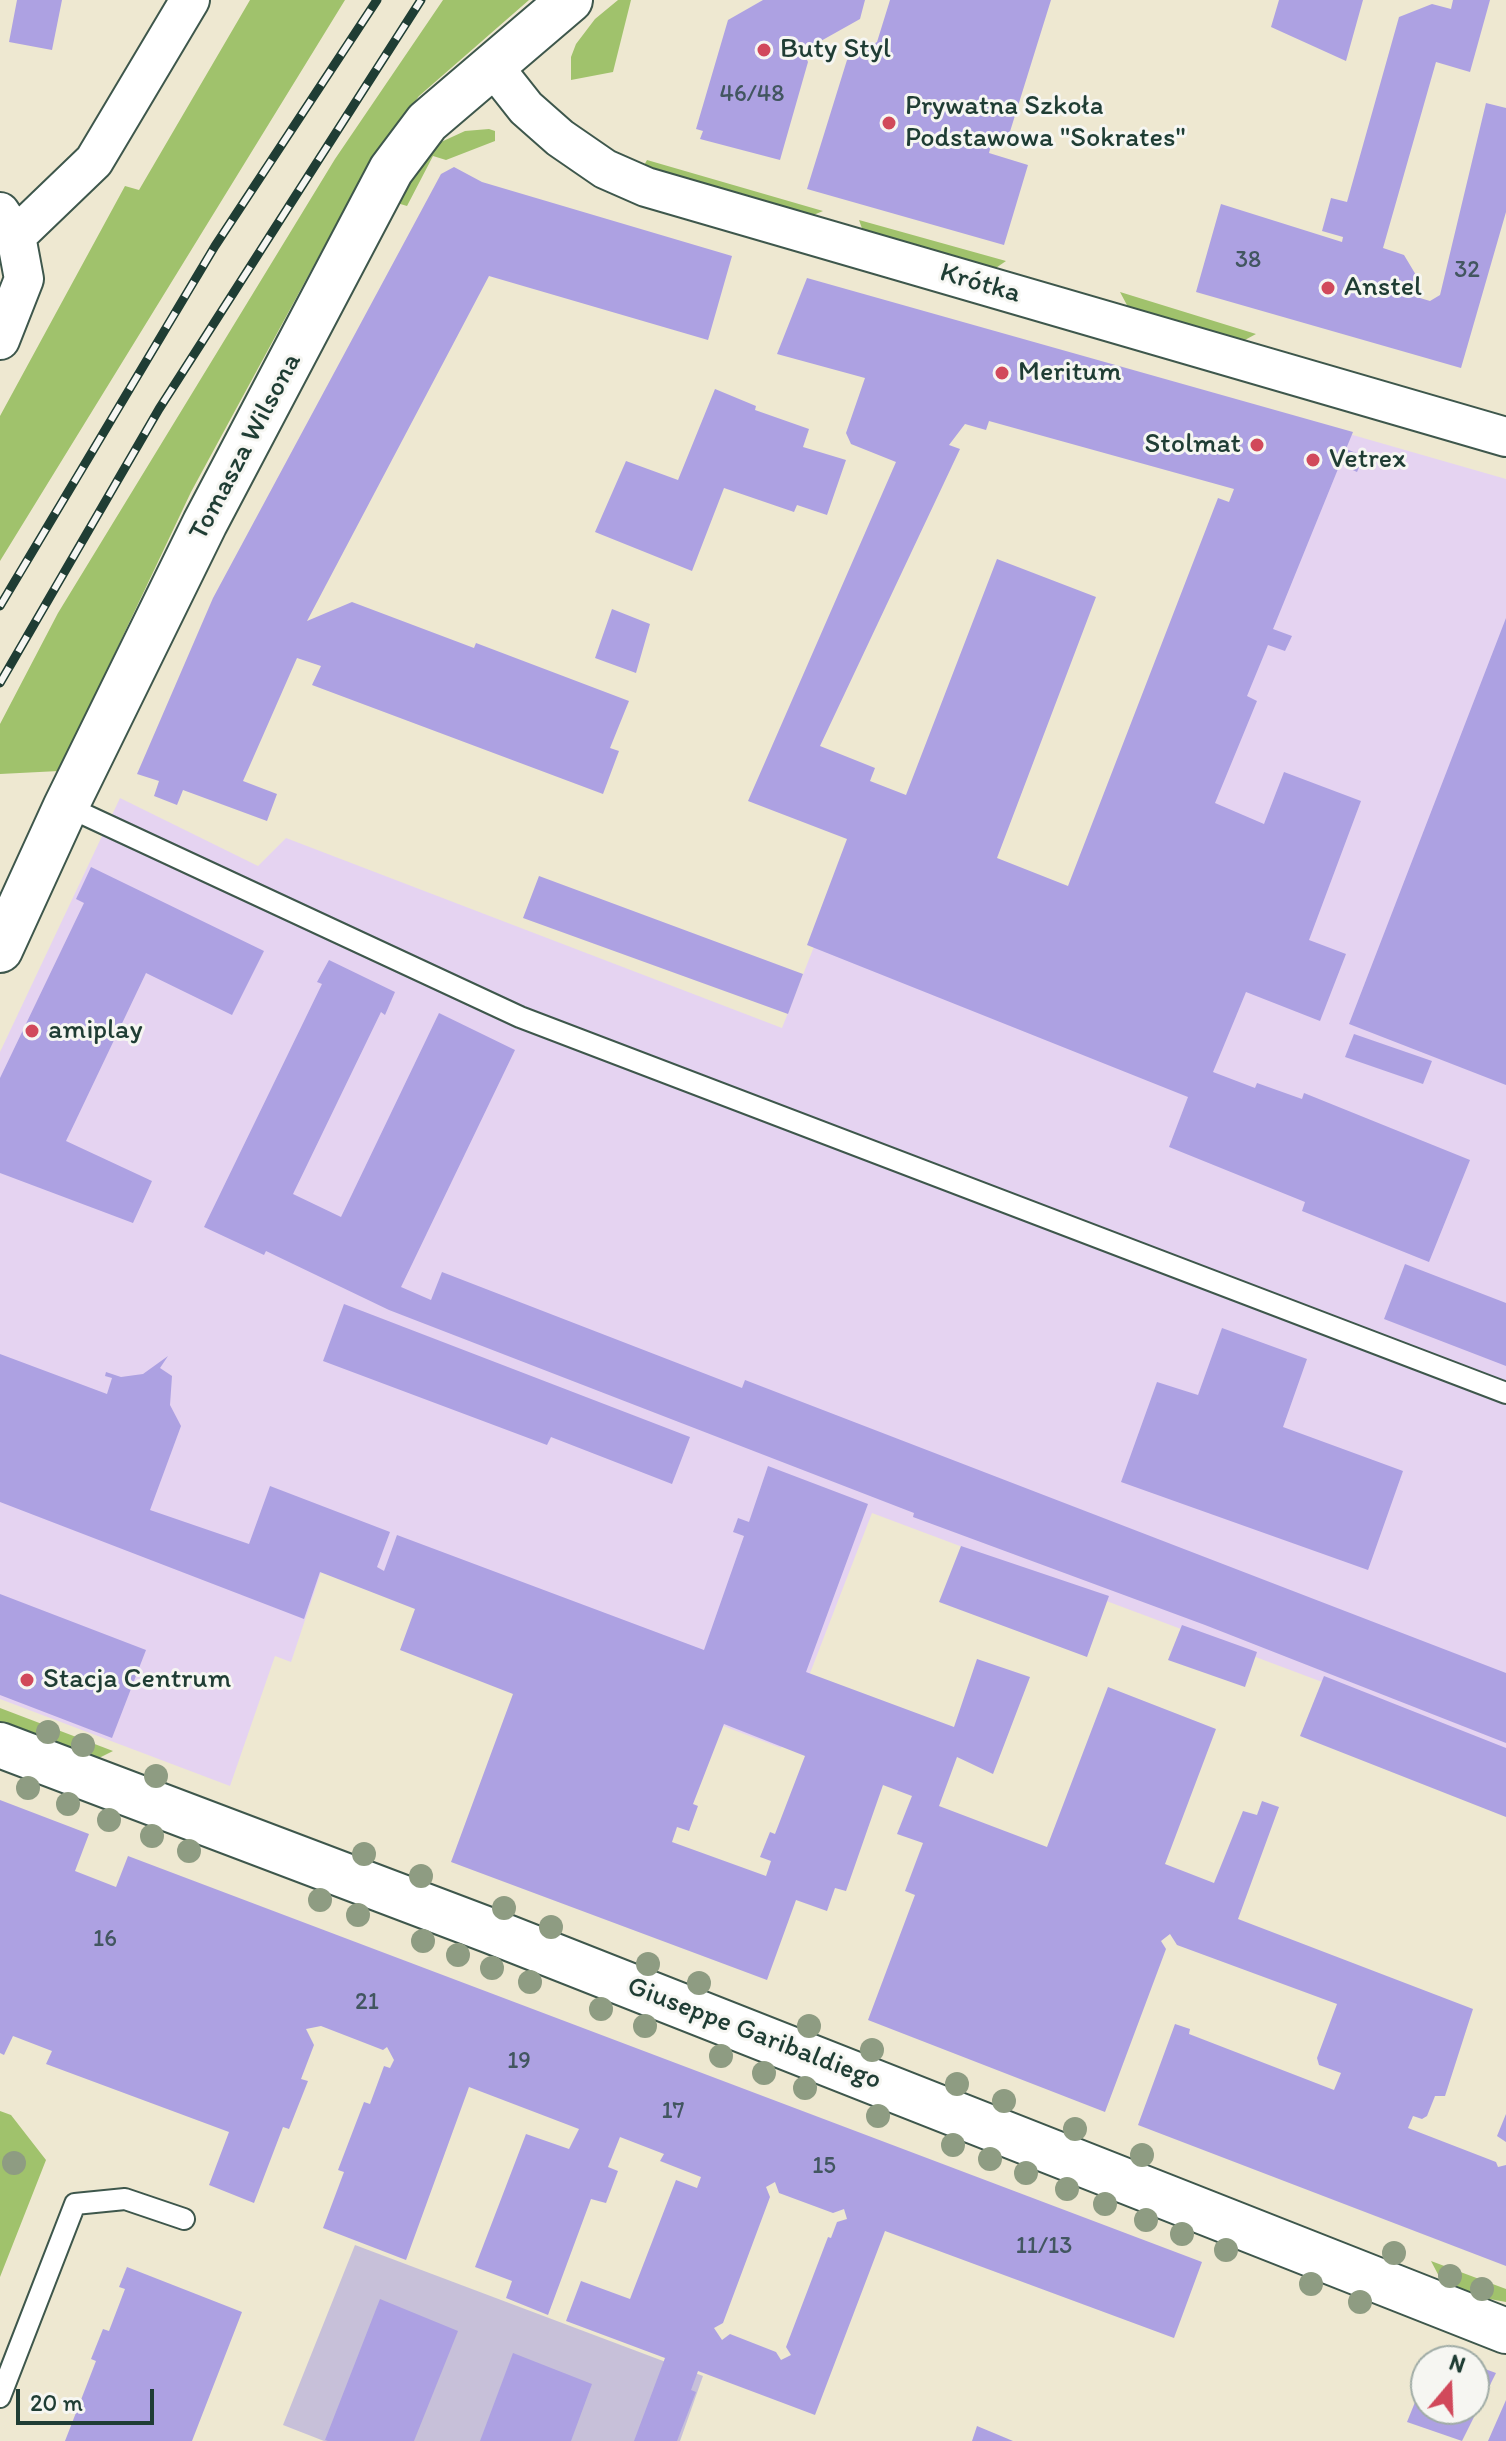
<!DOCTYPE html>
<html>
<head>
<meta charset="utf-8">
<style>
  body { margin:0 }
  #map { position:relative; width:1506px; height:2441px; overflow:hidden; background:#eee8d1; font-family:Itim,sans-serif }
  canvas { display:block }
  .north { position:absolute; left:1410px; top:2345px; width:80px; height:80px; box-sizing:border-box; background:#f6f6f2; border:2px solid #a0aca6; border-radius:50%; rotate:19deg; font-size:22px; font-weight:700; line-height:32px; text-align:center; color:#1f3d34 }
  .north::after { content:''; display:block; margin:auto; width:28px; height:36px; background:#d1495b; clip-path:polygon(50% 0,100% 100%,50% 72%,0 100%) }
  .scale { position:absolute; left:16px; top:2389px; width:138px; height:36px; box-sizing:border-box; border:4px solid #1f3d34; border-top:0; padding-left:10px; font-size:24px; line-height:28px; white-space:nowrap; color:#1f3d34; -webkit-text-stroke:6px #f6f6f2; paint-order:stroke }
</style>
</head>
<body>
<div id="map">
<canvas width="1506" height="2441"></canvas>
<div class="north">N</div>
<div class="scale">20 m</div>
</div>
<script>
const g = document.querySelector('canvas').getContext('2d');
g.lineJoin = 'round';
function fillPath(path, color) {
  g.fillStyle = color;
  g.fill(path, 'evenodd');
}
function toPath(rows) {
  const path = new Path2D();
  for (const r of rows) {
    path.moveTo(r[0], r[1]);
    for (let i = 2; i < r.length; i += 2) path.lineTo(r[i], r[i + 1]);
  }
  return path;
}
function trace(path, color, width, dash) {
  g.strokeStyle = color;
  g.lineWidth = width;
  g.lineCap = dash ? 'butt' : 'round';
  g.setLineDash(dash || []);
  g.stroke(path);
}
function drawText(font, color, halo, rows, align = 'center') {
  g.font = font + ' Itim,sans-serif';
  g.lineWidth = 6;
  g.setLineDash([]);
  g.textBaseline = 'middle';
  g.strokeStyle = halo;
  g.fillStyle = color;
  for (const [text, x, y, turn = 0] of rows) {
    g.save();
    g.translate(x, y);
    g.rotate((+turn || 0) * Math.PI / 180);
    g.textAlign = isNaN(turn) ? turn : align;
    if (halo) g.strokeText(text, 0, 0);
    g.fillText(text, 0, 0);
    g.restore();
  }
}
fillPath(toPath([
  [1304,421,1506,479,1506,1751,872,1513,781,1748,321,1572,291,1662,275,1656,230,1786,0,1699,0,1052,120,798,258,866,286,838,782,1028,850,855,1097,950]
]), '#e5d3f1');
fillPath(toPath([
  [355,2245,703,2376,680,2441,324,2441,283,2425]
]), '#c7c0d9');
fillPath(toPath([
  [250,0,345,0,0,561,0,416,125,186,139,190],
  [443,0,529,0,419,96,372,158,191,492,59,771,0,774,0,724,58,613,335,159],
  [618,0,631,0,613,72,571,80,571,57,576,44,595,19],
  [489,129,495,131,495,141,446,160,433,156,407,206,397,203,420,165,441,142,465,131],
  [647,160,823,211,804,219,642,169],
  [859,220,1006,261,990,272,865,237],
  [1120,292,1256,334,1243,341,1128,307],
  [0,1708,113,1751,95,1760,0,1723],
  [0,2111,11,2115,46,2160,0,2277],
  [1431,2261,1506,2289,1506,2302,1484,2298,1442,2282]
]), '#a0c26c');
fillPath(toPath([
  [17,0,62,0,52,50,9,42],
  [763,0,865,0,860,19,803,51,808,62,780,160,700,139,703,131,696,129,728,20],
  [890,0,1051,0,1008,138,994,134,989,153,1028,165,1004,245,807,189,847,60,877,42],
  [1279,0,1363,0,1346,61,1271,27],
  [1453,0,1490,0,1470,72,1436,62,1383,248,1404,255,1416,275,1410,295,1430,301,1440,295,1486,103,1506,108,1506,212,1461,368,1196,292,1221,204,1342,242,1343,237,1322,231,1331,198,1347,202,1399,17,1432,4,1451,9],
  [454,167,482,182,732,256,708,340,489,276,307,621,352,602,474,648,476,643,629,701,610,748,619,751,603,794,312,685,321,666,297,658,243,781,277,794,267,821,183,790,177,805,154,796,159,781,137,774,213,598,441,174],
  [807,278,1353,432,1346,449,1364,456,1357,472,1340,464,1273,629,1292,636,1285,651,1268,645,1247,696,1257,701,1215,803,1264,824,1284,772,1361,801,1309,940,1346,954,1320,1021,1246,992,1213,1072,1255,1088,1257,1083,1302,1099,1304,1093,1470,1160,1429,1262,1302,1211,1305,1202,1169,1147,1188,1097,807,945,847,839,748,801,896,462,851,444,846,433,865,378,777,354],
  [989,421,1234,489,1229,502,1218,498,1068,886,997,858,1096,597,997,559,906,795,870,781,875,768,820,746,960,449,949,445,965,424,986,430],
  [715,389,756,406,755,410,809,429,803,447,846,460,827,515,797,505,794,512,724,488,692,571,595,532,626,461,678,480],
  [612,609,650,624,636,673,595,658],
  [1506,618,1506,1085,1349,1024],
  [91,867,264,951,232,1015,146,973,66,1141,152,1181,133,1223,0,1173,0,1078,84,903,76,899],
  [539,876,803,974,788,1014,523,918],
  [329,960,395,992,385,1015,381,1012,293,1194,341,1217,439,1013,515,1050,401,1287,431,1300,442,1272,742,1388,745,1380,1506,1673,1506,1743,1205,1625,913,1517,914,1513,389,1310,266,1251,264,1255,204,1227,322,984,317,982],
  [1354,1034,1432,1061,1423,1084,1345,1057],
  [1405,1264,1506,1303,1506,1366,1384,1319],
  [344,1304,690,1437,672,1484,551,1437,547,1445,323,1361],
  [1222,1328,1307,1359,1283,1427,1403,1471,1368,1570,1121,1482,1157,1382,1198,1395],
  [0,1354,107,1394,112,1378,105,1376,106,1372,121,1377,143,1374,168,1356,160,1368,172,1376,170,1405,181,1426,150,1510,249,1544,270,1486,390,1532,377,1567,384,1571,397,1535,704,1650,744,1536,733,1532,738,1518,749,1522,768,1466,868,1504,806,1672,954,1727,977,1659,1030,1677,993,1774,957,1757,939,1806,1047,1847,1108,1687,1216,1729,1165,1864,1214,1883,1243,1811,1257,1815,1262,1801,1279,1807,1238,1919,1473,2009,1445,2096,1435,2096,1427,2116,1422,2119,1413,2116,1408,2128,1496,2162,1498,2167,1506,2165,1506,2266,1138,2125,1175,2024,1190,2029,1189,2034,1334,2090,1341,2073,1319,2065,1317,2058,1337,2004,1177,1945,1170,1934,1161,1941,1166,1949,1105,2112,868,2020,915,1895,905,1891,923,1843,897,1834,912,1796,883,1785,846,1891,835,1888,827,1911,796,1900,767,1980,451,1862,513,1694,400,1650,415,1609,320,1572,304,1619,0,1502],
  [724,1724,805,1756,775,1834,770,1832,760,1857,771,1861,766,1876,672,1842,677,1827,689,1831,698,1806,693,1804],
  [961,1546,1109,1596,1087,1657,939,1602],
  [0,1594,146,1650,112,1738,0,1695],
  [1182,1625,1257,1652,1245,1687,1168,1660],
  [1324,1676,1506,1748,1506,1817,1300,1736],
  [0,1800,89,1834,75,1871,116,1887,128,1856,1202,2262,1174,2338,885,2231,815,2415,698,2371,691,2390,696,2392,677,2441,634,2441,665,2358,566,2321,581,2281,630,2299,676,2180,697,2188,701,2177,660,2161,664,2154,620,2137,608,2167,618,2171,606,2203,591,2199,548,2315,506,2298,512,2281,475,2267,526,2134,569,2149,579,2129,469,2087,406,2260,323,2228,344,2172,338,2170,364,2102,370,2104,384,2066,390,2068,394,2060,387,2047,383,2050,321,2026,306,2029,314,2045,301,2079,308,2081,289,2129,283,2127,254,2203,209,2185,229,2132,46,2064,52,2051,13,2036,4,2055,0,2053],
  [775,2182,779,2193,833,2213,844,2209,847,2219,837,2222,831,2238,828,2237,786,2347,791,2355,781,2360,776,2352,730,2334,722,2340,714,2328,723,2323,770,2197,766,2187],
  [1506,2114,1506,2142,1497,2136],
  [127,2267,242,2312,192,2441,65,2441,96,2361,91,2359,103,2329,109,2331,125,2289,119,2287],
  [380,2299,458,2331,414,2441,328,2441,325,2440],
  [1436,2349,1465,2361,1431,2361],
  [513,2353,592,2384,571,2441,480,2441],
  [1474,2365,1496,2373,1462,2441,1407,2422,1426,2375,1426,2409,1474,2409],
  [1506,2400,1506,2441,1488,2441],
  [977,2426,1013,2441,972,2441]
]), '#ada1e2');
const service = toPath([
  [66,806,520,1017,1506,1393],
  [0,2397,75,2204,125,2199,184,2219]
]);
const minor = toPath([
  [492,65,526,108,560,138,605,169,646,187,1506,437],
  [0,212,16,236,24,279,0,340],
  [16,236,94,161,190,0]
]);
const tertiary = toPath([
  [0,950,66,806,205,523,391,170,427,122,570,0],
  [0,1745,491,1931,1506,2331]
]);
trace(service, '#3e574c', 24);
trace(minor, '#3e574c', 42);
trace(tertiary, '#3e574c', 48);
trace(service, '#fff', 20);
trace(minor, '#fff', 38);
trace(tertiary, '#fff', 44);
const rail = toPath([
  [0,606,215,246,377,0],
  [0,683,159,409,421,0]
]);
trace(rail, '#1f3d34', 9);
trace(rail, '#f6f6f2', 6, [18]);
g.fillStyle = '#8e9c82';
for (const [x, y] of [
  [48,1732],
  [83,1745],
  [156,1776],
  [28,1788],
  [68,1804],
  [109,1820],
  [152,1836],
  [189,1851],
  [364,1854],
  [421,1876],
  [320,1900],
  [504,1908],
  [358,1915],
  [551,1927],
  [423,1941],
  [458,1955],
  [648,1964],
  [492,1968],
  [530,1982],
  [699,1983],
  [601,2009],
  [645,2026],
  [809,2026],
  [872,2050],
  [721,2056],
  [764,2073],
  [957,2084],
  [805,2088],
  [1004,2101],
  [878,2116],
  [1075,2129],
  [953,2145],
  [1142,2155],
  [990,2159],
  [14,2163],
  [1026,2173],
  [1067,2189],
  [1105,2204],
  [1146,2220],
  [1182,2234],
  [1226,2250],
  [1394,2253],
  [1450,2276],
  [1311,2284],
  [1482,2289],
  [1360,2302]
]) {
  g.beginPath();
  g.arc(x, y, 12, 0, 2 * Math.PI);
  g.fill();
}
for (const [x, y, r, color] of [
  [764,50,8,"#d1495b"],
  [889,123,8,"#d1495b"],
  [1328,288,8,"#d1495b"],
  [1002,373,8,"#d1495b"],
  [1257,445,8,"#d1495b"],
  [1313,460,8,"#d1495b"],
  [32,1031,8,"#d1495b"],
  [27,1680,8,"#d1495b"]
]) {
  const dot = new Path2D();
  dot.arc(x, y, r, 0, 2 * Math.PI);
  g.fillStyle = color;
  g.fill(dot);
  trace(dot, '#f6f6f2', 3);
}
drawText('24px', '#425660', null, [
  ["46/48",752,95],
  ["38",1248,261],
  ["32",1467,271],
  ["16",105,1940],
  ["21",367,2003],
  ["19",519,2062],
  ["17",673,2112],
  ["15",824,2167],
  ["11/13",1044,2247]
]);
drawText('28px', '#1f3d34', '#f6f6f2', [
  ["Buty Styl",780,50],
  ["Prywatna Szkoła",905,107],
  ["Podstawowa \"Sokrates\"",905,139],
  ["Anstel",1344,288],
  ["Meritum",1018,373],
  ["Stolmat",1241,445,"right"],
  ["Vetrex",1329,460],
  ["amiplay",48,1031],
  ["Stacja Centrum",43,1680]
], 'left');
drawText('28px', '#1f3d34', '#f6f6f2', [
  ["Krótka",980,284,16],
  ["Tomasza Wilsona",246,447,-62],
  ["Giuseppe Garibaldiego",754,2034,21]
]);
</script>
</body>
</html>
